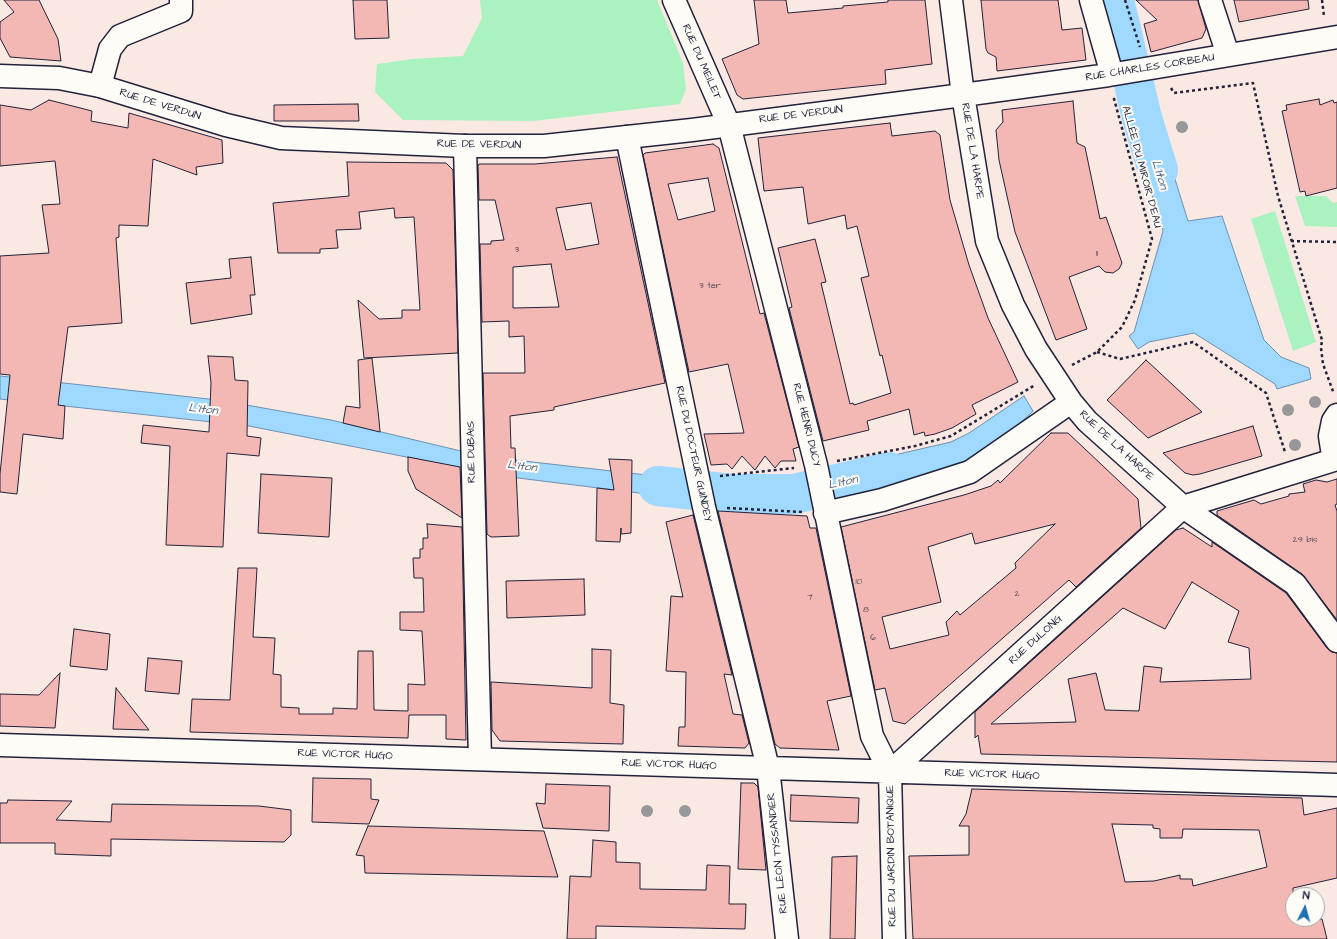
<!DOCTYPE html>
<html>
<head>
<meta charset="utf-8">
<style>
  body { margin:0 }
  #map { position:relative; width:1337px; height:939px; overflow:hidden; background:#fae8e3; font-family:"Architects Daughter",sans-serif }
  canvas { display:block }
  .north { position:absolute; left:1285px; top:887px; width:40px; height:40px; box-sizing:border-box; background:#fdfcf7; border:1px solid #a5a5ac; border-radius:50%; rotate:6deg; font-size:11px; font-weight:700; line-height:16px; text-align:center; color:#22223b }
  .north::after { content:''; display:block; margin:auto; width:14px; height:18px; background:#1f6fb2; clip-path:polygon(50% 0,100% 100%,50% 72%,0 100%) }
</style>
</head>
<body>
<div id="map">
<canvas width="1337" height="939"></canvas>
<div class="north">N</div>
</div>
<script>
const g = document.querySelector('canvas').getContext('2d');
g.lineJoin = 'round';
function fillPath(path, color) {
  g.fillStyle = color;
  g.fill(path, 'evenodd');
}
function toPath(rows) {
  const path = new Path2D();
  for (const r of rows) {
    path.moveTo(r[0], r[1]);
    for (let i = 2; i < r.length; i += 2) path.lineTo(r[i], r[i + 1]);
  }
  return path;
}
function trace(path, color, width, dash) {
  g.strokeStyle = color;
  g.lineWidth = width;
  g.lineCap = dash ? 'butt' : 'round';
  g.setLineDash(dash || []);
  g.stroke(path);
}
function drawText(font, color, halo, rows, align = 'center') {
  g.font = font + ' "Architects Daughter",sans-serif';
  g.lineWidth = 4;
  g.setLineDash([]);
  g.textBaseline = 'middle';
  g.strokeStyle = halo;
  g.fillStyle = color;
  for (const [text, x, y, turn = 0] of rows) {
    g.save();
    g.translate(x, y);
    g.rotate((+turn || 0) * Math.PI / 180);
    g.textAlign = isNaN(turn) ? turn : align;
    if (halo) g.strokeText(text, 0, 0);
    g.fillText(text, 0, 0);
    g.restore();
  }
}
fillPath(toPath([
  [480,0,657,0,683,63,686,89,680,104,533,121,403,120,375,92,377,64,413,59,463,56,482,18],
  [1295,196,1326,196,1333,203,1337,202,1337,227,1305,226],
  [1275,211,1316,342,1293,351,1251,219]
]), '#aaf2bf');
const water = toPath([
  [1107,0,1122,0,1139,55,1117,61,1111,19,1107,0],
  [1129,118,1156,118,1188,221,1222,216,1264,340,1281,357,1309,368,1311,379,1277,389,1275,384,1194,333,1149,342,1138,349,1129,336,1134,332,1163,231,1129,118],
  [0,376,218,400,331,420,461,451,462,468,249,426,0,399,0,376],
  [1024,396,1033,411,995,447,973,460,884,488,839,498,833,469,951,442,969,433,1024,396],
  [506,459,691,480,695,500,486,474,506,459],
  [800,477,807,506,720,502,715,482,744,481,744,478,800,477]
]);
fillPath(water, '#9fd9ff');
trace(water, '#6d90b1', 1);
trace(toPath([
  [1114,0,1142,118,1158,170],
  [658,486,732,494,794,494,889,472]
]), '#9fd9ff', 40);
const building = toPath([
  [4,0,39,0,58,39,61,61,10,57,0,38,0,22,14,12,4,0],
  [353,0,387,0,389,38,355,39,353,0],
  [754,0,786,0,788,13,843,8,843,6,888,2,888,0,925,0,932,64,885,70,886,84,743,99,737,95,722,59,759,44,754,0],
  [981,0,1058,0,1062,30,1082,28,1086,60,997,71,996,57,988,53,986,49,981,0],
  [1136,0,1198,0,1206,29,1202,38,1151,52,1144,24,1157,20,1136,0],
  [1234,0,1308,0,1309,9,1239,22,1234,0],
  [1319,99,1320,105,1333,100,1334,103,1337,102,1337,188,1306,196,1305,191,1300,192,1282,111,1287,110,1286,105,1319,99],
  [49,100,92,111,91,121,128,128,129,113,222,140,223,163,196,167,197,175,153,159,148,226,119,225,119,237,116,238,122,323,68,327,58,405,65,406,63,439,23,434,17,494,0,492,0,474,10,375,0,374,0,256,49,253,42,205,60,204,55,161,0,166,0,105,31,110,49,100],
  [1073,101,1077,143,1085,147,1100,219,1106,217,1122,263,1119,269,1113,273,1105,272,1099,266,1069,277,1087,329,1056,340,1015,232,999,160,996,130,1003,122,1002,110,1073,101],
  [358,104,359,121,274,121,274,105,358,104],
  [890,123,892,136,935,131,940,135,950,200,969,265,988,318,1018,382,972,405,976,414,952,428,935,434,925,436,924,432,914,435,909,409,867,421,869,430,823,441,789,308,792,307,778,248,815,239,826,282,821,283,850,404,853,403,854,405,891,393,882,355,880,356,861,278,869,276,857,226,847,229,845,215,808,224,803,187,764,191,758,138,890,123],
  [713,144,719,148,760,314,764,313,799,447,793,449,796,461,781,461,775,468,765,456,755,470,742,456,732,469,727,464,711,465,704,434,744,433,728,364,689,372,643,155,645,153,713,144],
  [708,178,715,211,678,220,668,184,708,178],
  [617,157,665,383,554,407,554,410,510,416,511,448,515,448,519,536,491,537,487,534,483,373,525,373,524,336,509,337,509,321,482,322,480,244,491,244,491,241,504,240,495,200,479,200,478,166,479,164,535,164,617,157],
  [591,203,599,244,566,250,556,208,591,203],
  [551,264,559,307,513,308,513,267,551,264],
  [347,162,446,163,453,170,458,353,364,358,358,300,379,319,402,318,402,310,420,310,414,217,395,218,394,208,359,212,361,229,336,230,338,248,320,249,320,253,278,253,273,203,349,196,347,162],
  [251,257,255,295,250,295,252,314,191,324,186,283,231,278,229,259,251,257],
  [208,356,233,357,235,380,248,381,247,436,261,438,259,456,227,453,223,547,166,545,170,446,141,443,143,425,209,432,211,383,208,356],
  [372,358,379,420,380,432,343,423,346,406,360,408,358,360,372,358],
  [1146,360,1202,412,1148,438,1107,400,1146,360],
  [1253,426,1262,456,1200,474,1193,475,1185,473,1163,453,1253,426],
  [1051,433,1068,433,1138,499,1141,528,1076,587,1069,580,905,724,893,721,885,688,875,690,841,527,964,495,991,486,998,480,1000,483,1051,433],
  [1055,524,1015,563,1016,568,960,615,957,611,946,622,949,635,890,649,882,617,941,602,928,547,972,533,975,544,1055,524],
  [408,457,460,467,462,518,416,489,408,471,408,457],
  [609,459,632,460,631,533,621,534,621,528,620,542,596,541,597,488,614,490,609,459],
  [261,474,332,478,329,537,258,533,261,474],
  [1337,479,1337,504,1335,505,1337,511,1337,620,1302,574,1217,515,1217,511,1254,500,1261,504,1289,496,1289,494,1305,492,1303,484,1316,480,1327,482,1337,479],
  [718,511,807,516,810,528,816,528,851,696,827,701,839,750,780,748,775,744,718,511],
  [693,515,732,675,724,674,733,714,742,715,749,743,745,748,678,746,679,727,685,727,686,672,666,671,671,596,683,597,666,522,693,515],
  [427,524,462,527,466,740,446,739,446,715,409,715,408,738,190,732,192,699,230,700,238,568,257,568,253,637,275,638,273,674,281,675,281,707,299,708,299,714,333,714,333,708,357,709,358,651,373,651,374,710,408,711,408,684,425,685,422,631,400,630,400,612,424,612,423,578,414,578,413,558,420,558,420,549,423,549,423,538,428,538,427,524],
  [1183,528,1212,547,1212,542,1286,593,1327,648,1332,652,1337,653,1337,762,981,754,978,735,975,738,975,712,1176,530,1183,528],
  [1192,582,1239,611,1228,642,1249,648,1251,679,1160,682,1162,668,1144,666,1139,711,1105,710,1096,673,1068,679,1076,722,991,724,1123,608,1165,629,1192,582],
  [584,579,585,615,507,618,506,581,584,579],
  [74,629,110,634,107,670,70,666,74,629],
  [592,649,611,650,610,703,624,705,623,744,500,741,492,730,491,682,592,688,592,649],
  [148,658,182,661,179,694,145,691,148,658],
  [60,673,55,728,0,726,0,694,39,695,60,673],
  [116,688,149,730,113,729,116,688],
  [313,778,371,779,371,799,379,800,369,824,312,822,313,778],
  [741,783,754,783,758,787,766,870,738,869,741,783],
  [546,784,610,786,609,831,543,828,536,803,545,804,546,784],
  [972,789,1302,798,1304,815,1337,808,1337,878,1293,888,1293,919,1322,919,1327,939,913,939,909,856,969,855,969,826,959,826,966,814,972,789],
  [1112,824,1153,825,1153,828,1160,829,1160,838,1182,838,1183,829,1259,830,1267,867,1193,886,1192,879,1180,879,1180,875,1154,881,1125,882,1112,824],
  [791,795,859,798,858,823,790,821,791,795],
  [8,800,72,801,56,820,111,822,112,804,259,806,291,810,291,835,284,842,111,839,111,856,55,854,55,843,0,843,0,803,7,803,8,800],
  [368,826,544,831,558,877,365,873,364,856,356,855,368,826],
  [593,840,616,842,616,862,640,863,640,889,706,890,707,865,730,866,729,904,746,904,745,929,596,926,596,939,567,939,570,876,591,877,593,840],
  [857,856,855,939,830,939,832,857,857,856]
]);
fillPath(building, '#f4b8b4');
trace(building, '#22223b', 1);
const minor = toPath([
  [674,0,729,125,816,465,872,736,890,772,894,939],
  [951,0,963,95,987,241,1013,305,1036,349,1071,402,1087,421,1183,507,1295,584,1337,641],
  [1091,0,1109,64,1109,75],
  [1210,0,1228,55],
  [100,86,110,49,120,36,181,11,181,0],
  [963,95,1109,75,1337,37],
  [627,137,704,507,768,768,787,939],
  [465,146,480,759],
  [1336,459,1332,449,1330,436,1333,421,1337,415],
  [825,513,882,500,970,472,1071,402],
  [0,745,1337,785],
  [890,772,1183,507,1337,459]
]);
const major = toPath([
  [0,76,59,78,100,86,226,125,281,138,465,146,544,146,692,130,963,95]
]);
trace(minor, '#22223b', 25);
trace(major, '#22223b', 25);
trace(toPath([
  [1125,0,1140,47],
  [1322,0,1324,16],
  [1171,88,1174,93,1253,83,1278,196,1322,340,1321,348,1323,364,1334,394],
  [1291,241,1337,242],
  [1097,352,1120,359,1193,342,1266,393,1285,452],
  [1072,365,1097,352,1122,327,1135,300,1152,239,1113,95],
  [837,461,915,446,951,436,1035,385],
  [720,476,794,468],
  [727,508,802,512]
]), '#22223b', 2.5, [3, 3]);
trace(minor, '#fdfcf7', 22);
trace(major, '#fdfcf7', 22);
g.fillStyle = '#969899';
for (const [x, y] of [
  [1182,127],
  [1315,402],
  [1288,410],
  [1295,445],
  [647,811],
  [685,811]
]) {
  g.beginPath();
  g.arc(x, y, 6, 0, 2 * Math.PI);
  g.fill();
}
drawText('9px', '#564859', null, [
  ["3",517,250],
  ["11",1097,254],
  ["3 ter",710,286],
  ["29 bis",1305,540],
  ["10",859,582],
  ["2",1017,594],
  ["7",810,598],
  ["8",866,610],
  ["6",873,638]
]);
drawText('11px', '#22223b', '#fdfcf7', [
  ["RUE DU MEILET",701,62,66],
  ["RUE CHARLES CORBEAU",1150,68,-9],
  ["RUE DE VERDUN",160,105,17],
  ["RUE DE VERDUN",801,115,-7],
  ["RUE DE VERDUN",479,145,1],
  ["RUE DE LA HARPE",972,151,81],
  ["ALLÉE DU MIROIR D'EAU",1141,167,75],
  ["RUE HENRI DUCY",806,425,76],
  ["RUE DE LA HARPE",1116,446,43],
  ["RUE DUBAIS",472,452,-91],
  ["RUE DU DOCTEUR GUINDEY",693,454,78],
  ["RUE DULONG",1036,640,-42],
  ["RUE VICTOR HUGO",345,755,2],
  ["RUE VICTOR HUGO",669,765,2],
  ["RUE VICTOR HUGO",992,775,2],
  ["RUE LÉON TYSSANDIER",778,853,-96],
  ["RUE DU JARDIN BOTANIQUE",892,856,-91]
]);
drawText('italic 12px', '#485976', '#fdfcf7', [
  ["L'Iton",1159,175,73],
  ["L'Iton",203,410,6],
  ["L'Iton",522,467,7],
  ["L'Iton",843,483,-13]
]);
</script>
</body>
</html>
